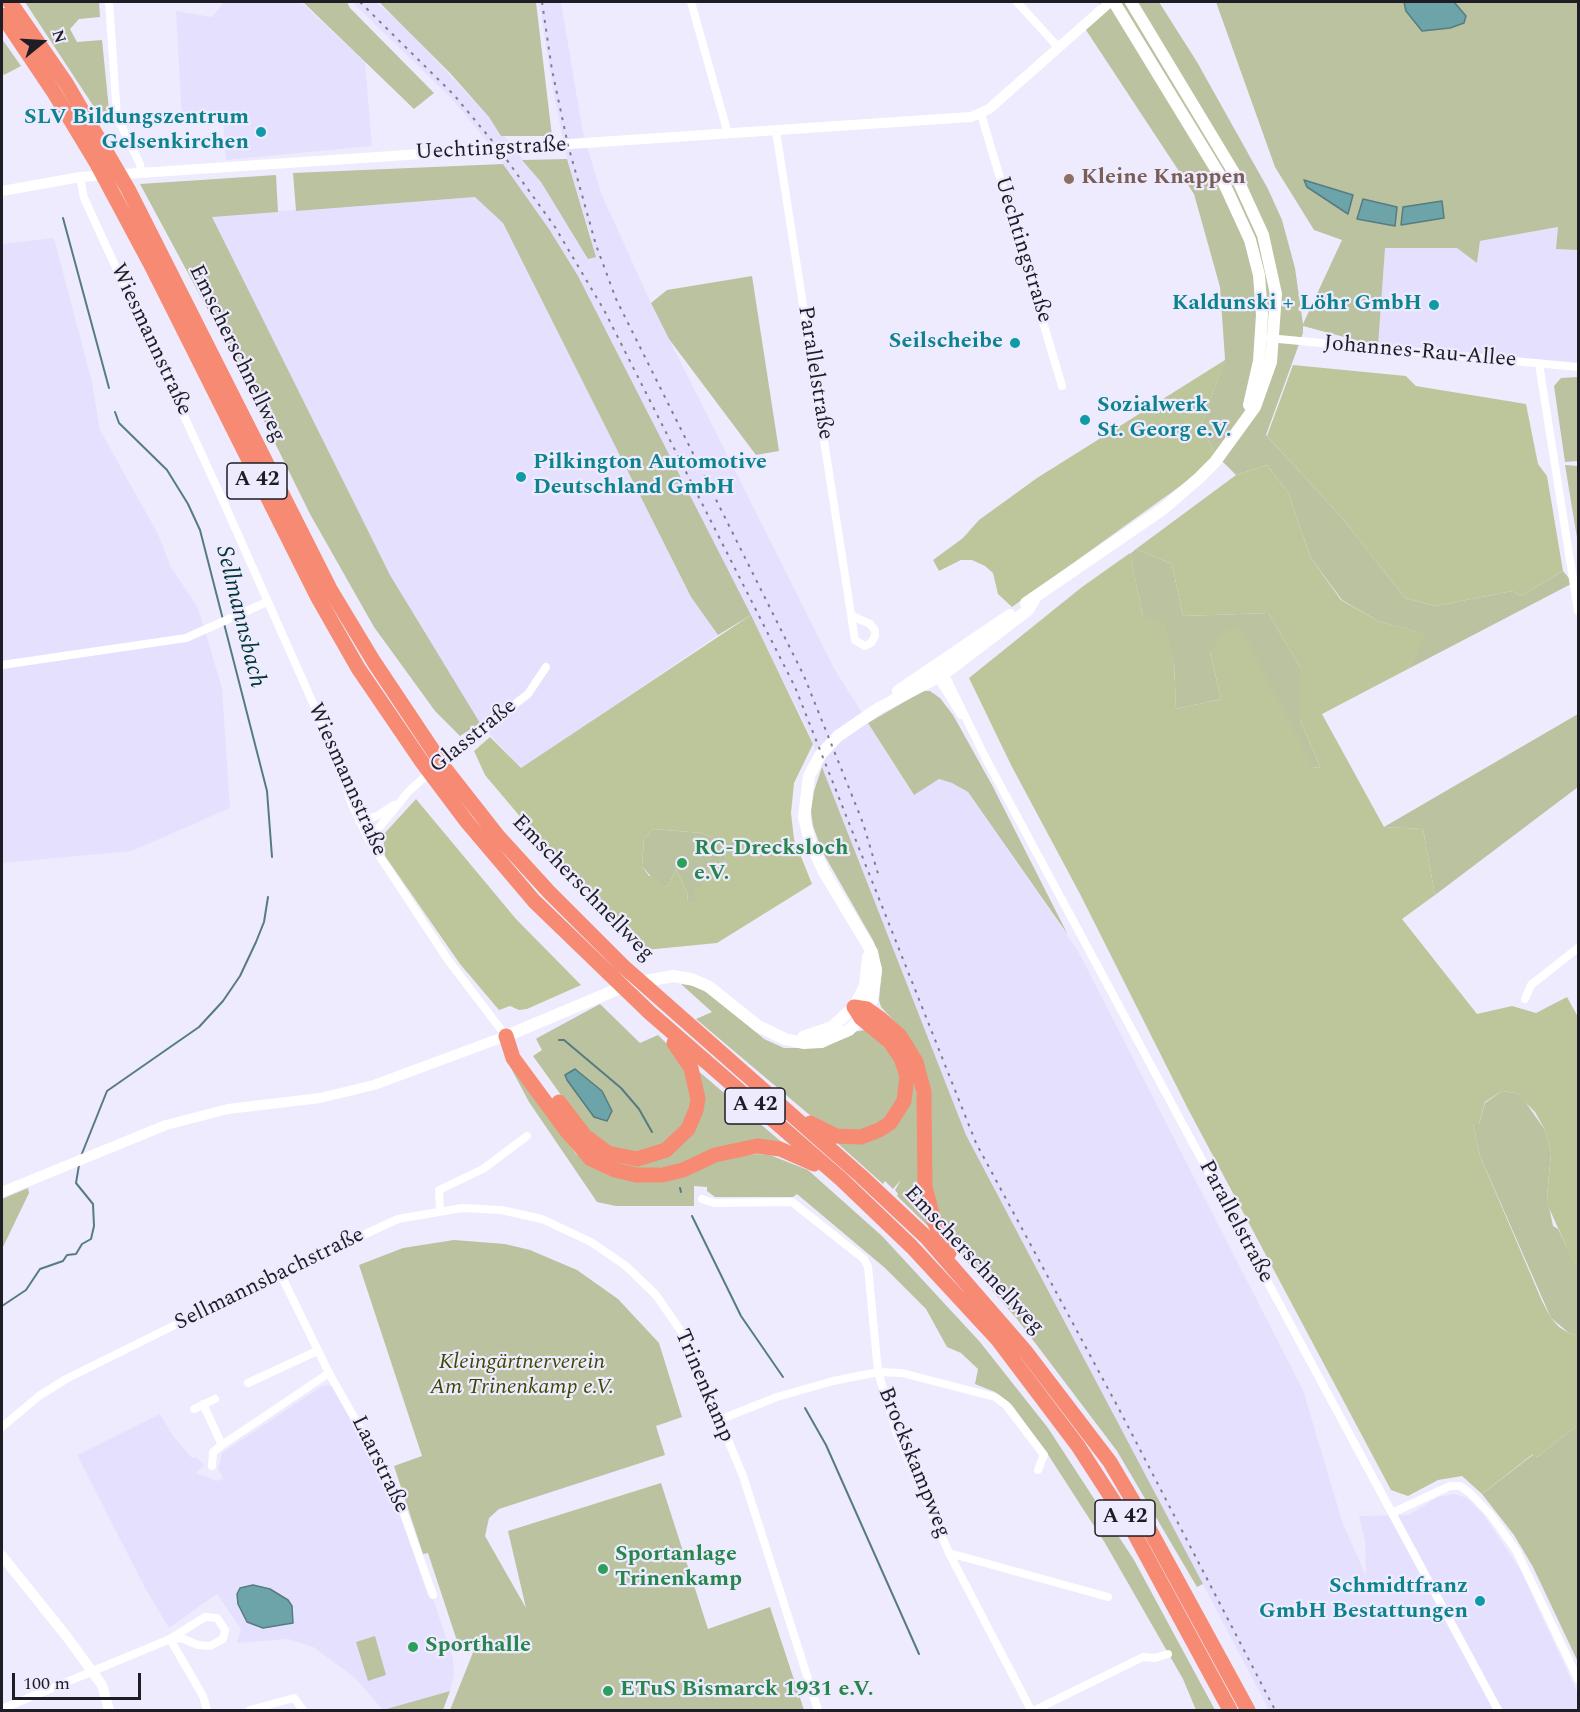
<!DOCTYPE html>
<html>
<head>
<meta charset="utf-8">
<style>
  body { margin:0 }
  #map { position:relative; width:1580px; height:1712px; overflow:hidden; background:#efebfe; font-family:Spectral,serif }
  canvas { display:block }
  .frame { position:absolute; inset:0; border:3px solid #1e1d25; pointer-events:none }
  .north { position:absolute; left:12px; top:12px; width:60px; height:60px; -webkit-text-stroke:4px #efebfe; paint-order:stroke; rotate:72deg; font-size:16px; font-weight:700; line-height:24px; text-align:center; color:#1e1d25 }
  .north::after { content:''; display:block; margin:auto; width:21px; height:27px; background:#1e1d25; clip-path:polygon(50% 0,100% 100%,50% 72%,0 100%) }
  .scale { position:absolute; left:12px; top:1673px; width:129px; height:27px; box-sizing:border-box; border:3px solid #1e1d25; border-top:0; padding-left:8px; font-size:18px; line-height:21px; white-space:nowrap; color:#1e1d25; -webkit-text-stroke:4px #efebfe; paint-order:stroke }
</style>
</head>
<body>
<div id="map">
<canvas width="1580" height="1712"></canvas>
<div class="frame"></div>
<div class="north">N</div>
<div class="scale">100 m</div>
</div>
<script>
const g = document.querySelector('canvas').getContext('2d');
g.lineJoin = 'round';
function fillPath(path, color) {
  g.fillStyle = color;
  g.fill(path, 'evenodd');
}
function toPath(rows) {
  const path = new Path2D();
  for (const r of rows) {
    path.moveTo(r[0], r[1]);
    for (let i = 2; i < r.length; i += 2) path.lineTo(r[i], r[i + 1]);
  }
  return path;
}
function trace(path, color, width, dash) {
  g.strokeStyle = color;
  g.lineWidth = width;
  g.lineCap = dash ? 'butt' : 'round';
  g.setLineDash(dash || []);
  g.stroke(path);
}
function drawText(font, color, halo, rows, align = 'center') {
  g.font = font + ' Spectral,serif';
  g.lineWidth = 4.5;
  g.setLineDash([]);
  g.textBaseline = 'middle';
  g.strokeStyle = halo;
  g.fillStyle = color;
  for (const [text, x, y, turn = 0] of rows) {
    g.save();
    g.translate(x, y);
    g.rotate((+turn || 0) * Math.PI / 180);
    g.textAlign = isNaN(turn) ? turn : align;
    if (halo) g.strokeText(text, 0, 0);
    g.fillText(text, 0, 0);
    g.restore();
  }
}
fillPath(toPath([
  [224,2,301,2,365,62,372,146,226,160,223,118,182,119,176,11,212,17],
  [352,2,376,2,404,26,489,117,541,182,562,216,592,240,567,159,554,96,539,2,561,2,583,133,601,193,651,303,835,670,913,794,939,779,952,783,968,792,1078,951,1303,1390,1343,1524,1366,1576,1365,1541,1359,1516,1409,1515,1438,1497,1454,1494,1467,1498,1483,1514,1520,1569,1578,1694,1578,1710,1269,1710,966,1135,805,724,578,276,549,229,485,139,452,99],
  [476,197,503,223,691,597,718,635,521,769,480,723,390,575,211,216],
  [1558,227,1557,248,1578,250,1578,364,1378,346,1384,248,1457,247,1477,263,1480,241],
  [54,238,92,382,100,430,158,534,171,567,198,608,222,688,230,808,132,851,2,863,2,244],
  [329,1385,333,1387,393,1493,428,1596,433,1598,453,1659,454,1675,450,1691,383,1710,354,1677,313,1647,288,1639,237,1643,241,1629,217,1594,169,1628,145,1588,77,1455,160,1414,173,1436,192,1458,196,1457,204,1465,196,1473,218,1481,223,1478,218,1469,222,1453,322,1386]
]), '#e6e0ff');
fillPath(toPath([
  [25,2,99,2,100,17,79,19,70,29,77,42,102,40,109,110,98,113],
  [303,2,347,2,350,8,434,93,414,109],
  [379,2,536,2,552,136,501,136,489,117,450,73],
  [1100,2,1159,2,1197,62,1268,189,1282,220,1295,268,1303,324,1342,240,1314,230,1275,167,1216,2,1578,2,1578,250,1556,249,1558,227,1480,241,1477,263,1457,248,1385,248,1378,346,1303,326,1303,333,1266,435,1343,519,1405,598,1436,606,1512,591,1521,596,1563,571,1573,583,1408,669,1425,634,1378,621,1342,600,1311,558,1288,492,1267,465,1236,475,1216,455,1201,426,1225,359,1220,287,1194,194,1084,27,1099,9],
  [2,39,21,66,4,75,2,72],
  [567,159,596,257,588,259,541,182,522,160],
  [503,164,549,229,578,276,751,615,718,635,691,597,503,223,475,197,296,211,293,173],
  [276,175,278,212,212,217,390,575,480,723,460,736,435,711,374,627,310,514,223,338,140,184],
  [752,276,779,451,756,455,669,339,651,303,667,290],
  [1578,377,1578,461,1565,462,1554,386,1561,378],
  [1565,465,1578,466,1578,544],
  [1136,549,1172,564,1183,616,1268,613,1300,667,1300,720,1320,767,1313,768,1210,652,1221,699,1176,709,1174,661,1143,616,1130,554],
  [923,691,930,691,940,698,953,715,992,785,1068,935,968,792,952,783,939,779,914,795,868,723],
  [1578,714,1578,787,1435,895,1423,829,1384,827],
  [822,767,966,1135,1203,1584,1197,1587,1117,1451,1017,1319,954,1247,943,1226,932,1193,931,1094,898,1025,881,1007,879,1000,882,968,874,942,822,851,813,826,811,811,814,791],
  [653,829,702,833,725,844,726,860,708,875,695,902,688,902,687,892,676,869,669,885,664,887,659,886,642,866,644,839],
  [681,984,694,986,714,996,764,1039,784,1048,823,1048,853,1032,865,1030,895,1056,902,1080,895,1109,872,1129,843,1133,818,1122,696,1019,712,1012],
  [600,1004,640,1043,658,1035,676,1053,693,1089,690,1115,671,1140,648,1153,616,1152,584,1127,533,1056,542,1050,536,1039,539,1037],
  [505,1057,576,1154,609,1175,757,1154,770,1155,808,1170,882,1236,980,1342,1048,1428,1134,1560,1215,1710,1196,1710,1183,1679,1105,1543,1047,1453,1012,1405,995,1392,975,1384,978,1369,961,1353,947,1347,926,1309,885,1268,797,1194,793,1197,715,1197,707,1191,707,1187,694,1186,694,1206,616,1206,597,1202,529,1102],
  [696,1069,785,1145,646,1171,616,1166,589,1147,617,1161,686,1138],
  [915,1080,934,1232,897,1196,898,1194,895,1190,901,1180,893,1189,885,1181,883,1184,834,1140,872,1139],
  [1502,1091,1516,1093,1524,1100,1545,1130,1551,1153,1547,1197,1553,1226,1558,1229,1578,1270,1578,1335,1569,1333,1551,1318,1480,1156,1473,1124,1479,1124,1485,1103],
  [28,1188,29,1193,2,1249,2,1199],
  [454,1240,505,1244,530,1250,577,1270,618,1299,659,1343,682,1417,656,1426,665,1455,499,1509,489,1518,485,1536,526,1608,508,1531,661,1483,708,1629,770,1607,804,1710,450,1710,478,1640,460,1650,428,1553,423,1554,394,1466,422,1456,359,1265,403,1248],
  [1578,1425,1578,1662,1533,1567,1514,1535,1482,1494,1534,1454,1537,1457],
  [375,1636,386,1675,368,1681,356,1642],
  [450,1691,443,1710,383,1710]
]), '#bbc29f');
fillPath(toPath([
  [1225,360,1201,426,1216,455,1197,474,1012,607,998,594,993,573,985,566,972,560,961,560,939,571,933,560,963,538,979,520,1037,478],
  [1293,365,1406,376,1416,386,1526,404,1538,464,1547,476,1563,571,1521,596,1512,591,1436,606,1405,598,1343,519,1267,436],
  [1267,465,1288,492,1311,558,1341,600,1378,621,1426,634,1408,669,1322,714,1384,827,1423,829,1435,895,1402,919,1477,1014,1512,1006,1536,1013,1567,997,1578,1017,1578,1272,1549,1208,1547,1197,1551,1153,1545,1130,1535,1112,1516,1093,1502,1091,1485,1102,1479,1124,1473,1124,1480,1156,1542,1301,1551,1318,1559,1327,1569,1333,1578,1335,1578,1425,1537,1457,1533,1454,1482,1494,1462,1476,1438,1480,1408,1496,1391,1490,1187,1107,1080,894,1011,765,969,678,1082,587,1130,553,1143,616,1164,623,1174,661,1176,709,1221,699,1210,652,1225,631,1241,628,1313,768,1320,767,1300,720,1300,667,1268,613,1183,616,1172,564,1136,549,1236,475],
  [751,615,813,744,794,783,791,813,794,839,812,884,717,943,645,950,560,864,485,775,474,751,490,737,521,768],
  [653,829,702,833,725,844,726,860,720,866,708,870,700,889,694,890,695,902,688,902,687,892,676,869,669,885,664,887,659,885,658,876,649,876,642,866,644,839],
  [416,799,516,919,581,985,527,1009,519,1010,510,1006,499,1010,460,964,385,856,383,835]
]), '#bdc69b');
const water = toPath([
  [1404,2,1454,2,1466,16,1464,23,1450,28,1422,31,1406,11,1404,2],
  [1304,180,1353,195,1348,214,1307,187,1304,180],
  [1363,199,1397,207,1395,226,1357,219,1363,199],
  [1442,201,1444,218,1401,225,1403,207,1442,201],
  [575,1069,602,1091,612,1111,607,1121,594,1117,567,1080,565,1075,575,1069],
  [253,1585,270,1589,288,1600,292,1606,293,1623,263,1628,247,1622,238,1604,237,1594,240,1588,253,1585]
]);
fillPath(water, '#6da4a9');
trace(water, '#557c81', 1.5);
trace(toPath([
  [63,218,109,388],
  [115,412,119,423,167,470,188,504,200,530,267,791,272,857],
  [559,1040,564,1040,621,1088,639,1109,652,1132],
  [81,1156,107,1091,199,1027,223,1001,240,976,256,942,264,922,268,897],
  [680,1188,681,1192],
  [692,1216,741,1316,783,1377],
  [2,1306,26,1290,40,1269,63,1261,67,1255,76,1254,82,1244,91,1239,94,1226,93,1204,76,1183,79,1165],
  [805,1408,826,1445,919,1654]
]), '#557c81', 2);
trace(toPath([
  [109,2,117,117,140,164,141,173],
  [691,2,728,134],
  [1017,2,1058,47],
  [981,114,1062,386],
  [776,131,855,640,865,646,871,643,875,636,875,630,870,624,852,616],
  [80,177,84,198,224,503,332,746,351,802,369,840,448,960,506,1036],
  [1268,338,1578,367],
  [1539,364,1578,611],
  [2,665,186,638,267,602],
  [943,671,985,757,1498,1710],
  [936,675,961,715],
  [359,821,377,816,394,805],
  [369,840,409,791,449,755,528,694,546,667],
  [1525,999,1531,985,1578,948],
  [702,1199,714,1203,792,1202,864,1259,868,1267,878,1372,897,1434,949,1553,1031,1710],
  [440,1210,439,1190,483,1169,527,1136],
  [329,1373,396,1492,433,1595],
  [248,1383,317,1351],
  [203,1404,222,1445],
  [194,1409,215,1399],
  [719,1420,777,1397,833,1381,878,1372,902,1373,995,1397,1006,1405,1044,1455,1038,1470],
  [2,1427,39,1396,66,1379,280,1273,398,1219,462,1208,501,1210,542,1219,591,1242,626,1266,656,1295,685,1337,743,1476,818,1710],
  [212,1466,213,1452,222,1445,329,1373,280,1273],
  [1392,1513,1450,1486,1460,1486,1470,1493,1490,1514,1516,1550,1578,1679],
  [949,1553,1108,1597],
  [170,1639,203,1696,207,1710],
  [2,1709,170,1639,205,1617,217,1618,225,1630,223,1639,210,1646,198,1645,181,1638,170,1639],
  [250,1710,294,1698,303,1710],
  [1035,1710,1143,1657,1155,1658,1168,1654]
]), '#fff', 8);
trace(toPath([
  [2,191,80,177,971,117,989,109,1110,2],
  [2,1192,166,1125,228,1109,320,1098,374,1085,506,1036],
  [2,1556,67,1637,102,1685,109,1710]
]), '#fff', 10);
trace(toPath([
  [1114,2,1222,179,1250,240,1259,275,1262,315,1259,361,1249,405],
  [1026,603,1163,509,1199,478,1215,462,1255,407,1271,362,1276,294,1263,235,1236,176,1131,2],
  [898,691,1010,615],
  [506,1036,630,984,673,976,691,979,708,986,758,1026,785,1039,803,1043,821,1042,849,1030,861,1018,872,1000,876,971,872,952,824,872,810,842,804,817,809,776,821,754,838,736,879,708,944,674,1028,610,1034,600],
  [803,1037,832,1027,854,1007,865,986,868,957]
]), '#fff', 12);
trace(toPath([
  [10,2,66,83,128,189,330,589,374,662,446,770,497,835,549,892,623,966,861,1176,927,1238,1026,1352,1110,1462,1146,1523,1248,1710],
  [2,15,53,91,97,164,151,265,317,596,358,668,422,762,467,822,534,901,649,1012,841,1179,912,1247,998,1340,1078,1446,1133,1531,1230,1710],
  [854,1007,867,1009,881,1019,900,1036,916,1062,924,1092,925,1187,934,1221,949,1253],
  [506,1036,513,1058,566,1130,591,1159,615,1170,636,1175,662,1175,683,1170,715,1155,757,1146,780,1149,814,1164],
  [559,1102,585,1136,608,1153,637,1159,666,1150,688,1129,696,1110,698,1099,691,1068,674,1043],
  [810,1123,836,1136,861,1137,879,1130,890,1123,904,1101,907,1076,901,1058,890,1042,861,1018,854,1007]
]), '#f68a73', 15);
trace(toPath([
  [360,2,454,95,499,149,555,227,604,310,795,687,976,1143,1120,1411,1275,1710],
  [542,2,552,70,568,145,596,245,616,299,804,676,863,823,879,877]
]), '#817e8c', 2, [3, 6]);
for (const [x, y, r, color] of [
  [261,132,6,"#0f9aa8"],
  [1069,179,6,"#8d6e63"],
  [1434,305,6,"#0f9aa8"],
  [1015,343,6,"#0f9aa8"],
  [1085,420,6,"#0f9aa8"],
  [521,477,6,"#0f9aa8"],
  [682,863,6,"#2e9e5b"],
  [603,1569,6,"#2e9e5b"],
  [1480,1601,6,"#0f9aa8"],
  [413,1647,6,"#2e9e5b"],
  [608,1691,6,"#2e9e5b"]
]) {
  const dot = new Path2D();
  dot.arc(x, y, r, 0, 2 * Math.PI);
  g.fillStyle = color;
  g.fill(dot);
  trace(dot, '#efebfe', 2);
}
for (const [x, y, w] of [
  [257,481,60],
  [755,1106,60],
  [1125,1518,60]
]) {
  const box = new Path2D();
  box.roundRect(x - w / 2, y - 18, w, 36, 4.5);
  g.fillStyle = '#efebfe';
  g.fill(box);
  trace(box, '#1e1d25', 1.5);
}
drawText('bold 21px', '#1e1d25', null, [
  ["A 42",257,481],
  ["A 42",755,1106],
  ["A 42",1125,1518]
]);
drawText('bold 22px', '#0d838f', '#efebfe', [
  ["SLV Bildungszentrum",249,119],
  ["Gelsenkirchen",249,144],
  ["Kaldunski + Löhr GmbH",1422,305],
  ["Seilscheibe",1003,343],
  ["Sozialwerk",1097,407,"left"],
  ["St. Georg e.V.",1097,432,"left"],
  ["Pilkington Automotive",533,464,"left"],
  ["Deutschland GmbH",533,489,"left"],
  ["Schmidtfranz",1468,1588],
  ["GmbH Bestattungen",1468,1613]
], 'right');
drawText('22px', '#1e1d25', '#efebfe', [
  ["Uechtingstraße",491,150,-3],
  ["Uechtingstraße",1022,250,73],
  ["Wiesmannstraße",150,340,65],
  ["Johannes-Rau-Allee",1420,353,5],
  ["Emscherschnellweg",236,354,64],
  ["Parallelstraße",814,373,81],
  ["Glasstraße",474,737,-39],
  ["Wiesmannstraße",346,780,66],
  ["Emscherschnellweg",582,889,46],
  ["Parallelstraße",1235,1222,62],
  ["Emscherschnellweg",973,1261,47],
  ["Sellmannsbachstraße",270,1280,-26],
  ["Trinenkamp",703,1386,67],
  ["Brockskampweg",913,1463,68],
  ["Laarstraße",379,1465,64]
]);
drawText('bold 22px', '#785e54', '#efebfe', [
  ["Kleine Knappen",1081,179]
], 'left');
drawText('bold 22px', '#27864d', '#efebfe', [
  ["RC-Drecksloch",694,850],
  ["e.V.",694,875],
  ["Sportanlage",615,1556],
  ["Trinenkamp",615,1581],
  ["Sporthalle",425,1647],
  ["ETuS Bismarck 1931 e.V.",620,1691]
], 'left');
drawText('italic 22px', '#3e4800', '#efebfe', [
  ["Kleingärtnerverein",522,1364],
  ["Am Trinenkamp e.V.",522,1389]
]);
drawText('italic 24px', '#00353a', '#efebfe', [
  ["Sellmannsbach",239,617,76]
]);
</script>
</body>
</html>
